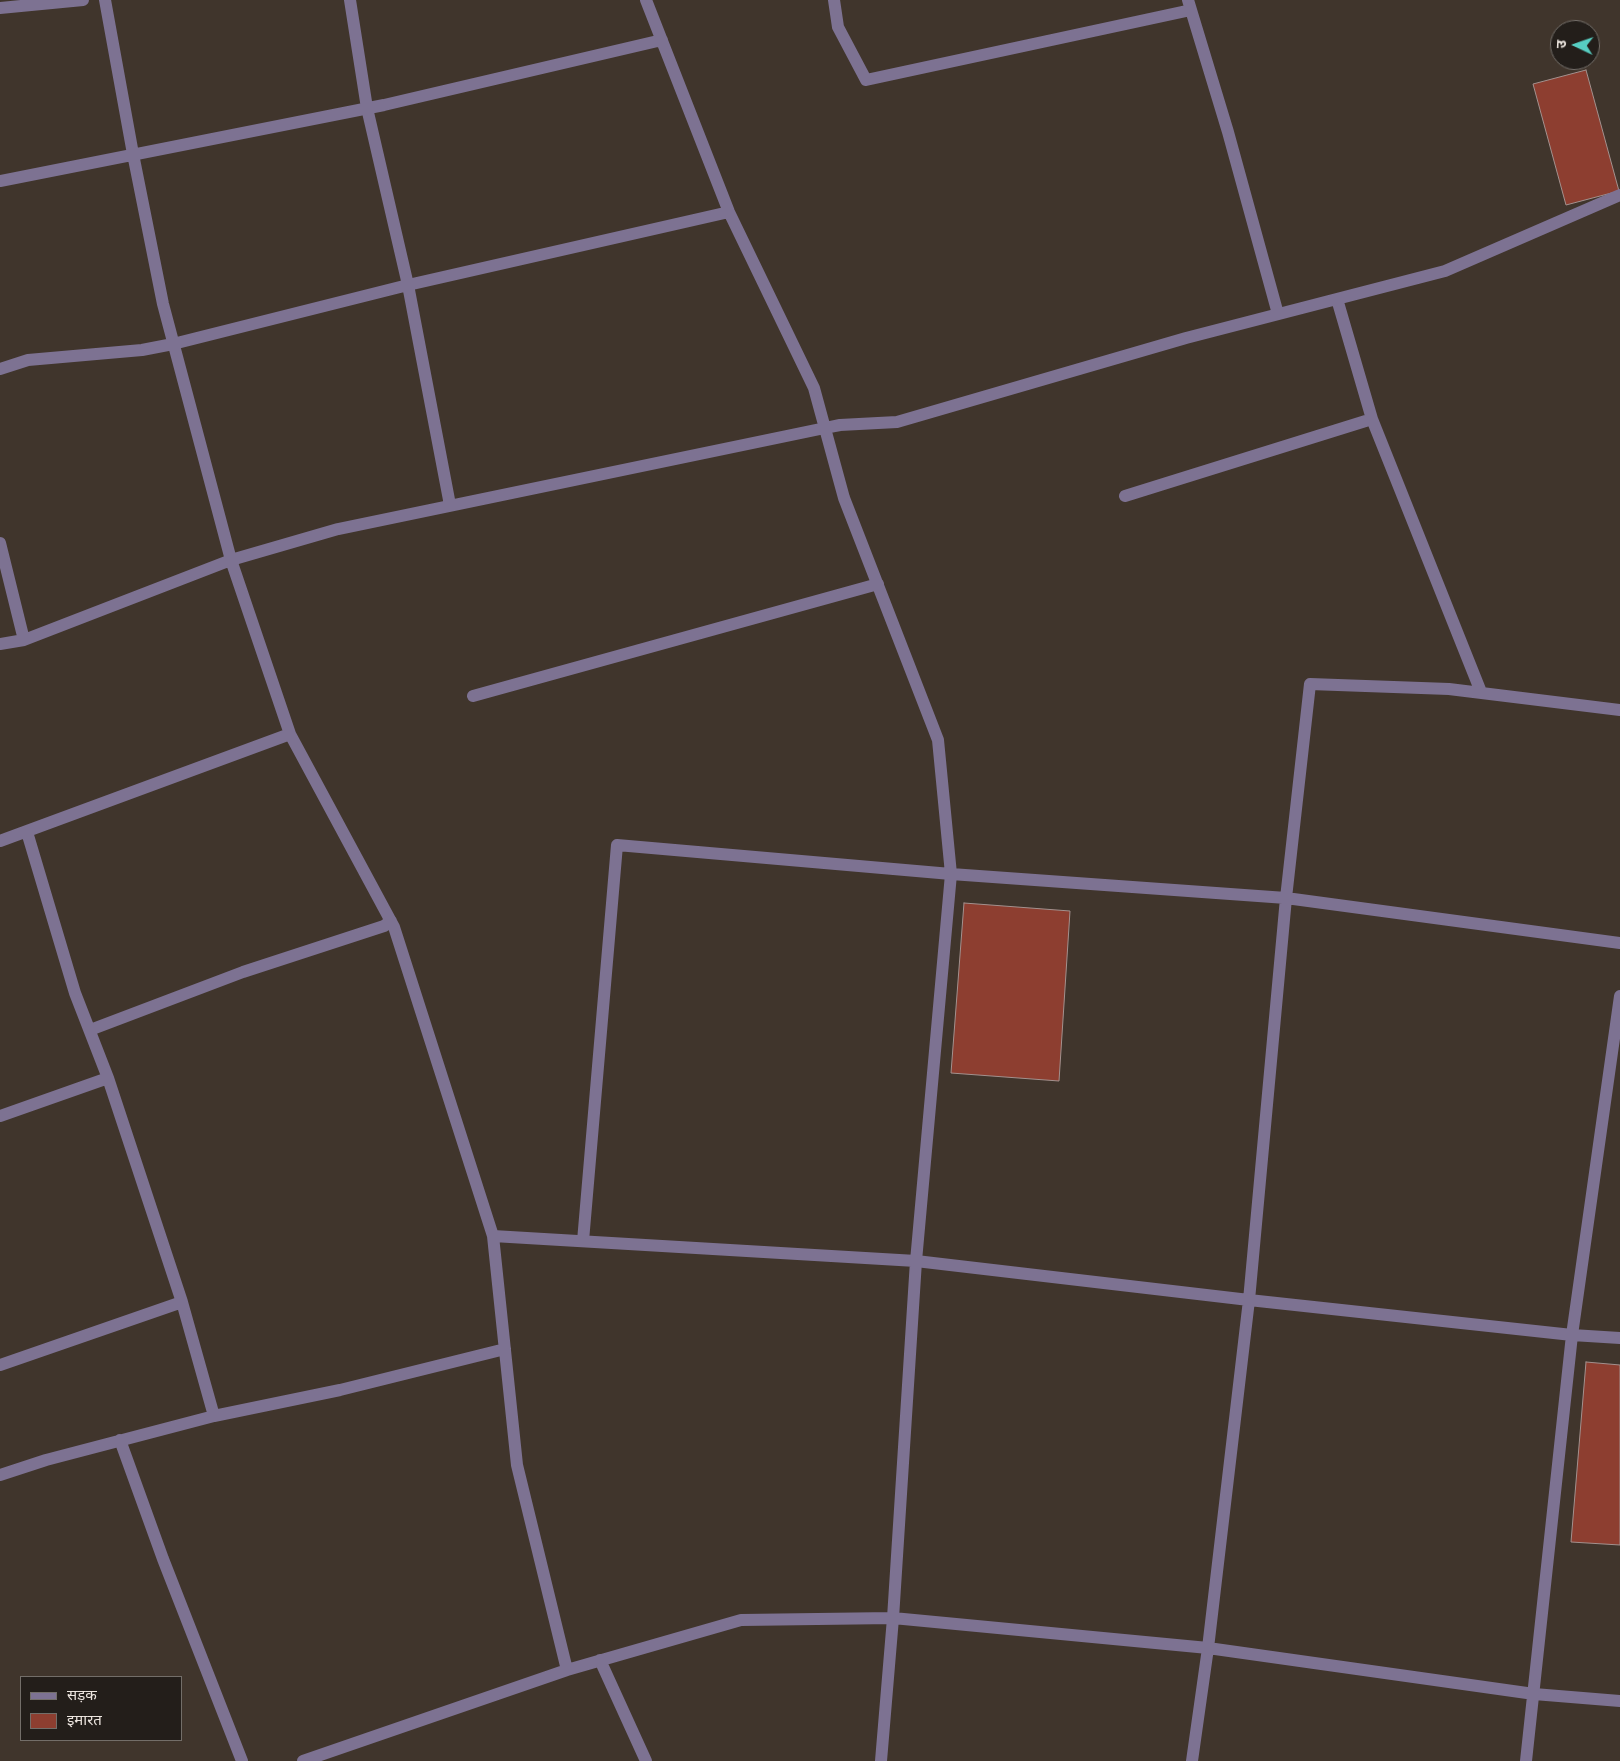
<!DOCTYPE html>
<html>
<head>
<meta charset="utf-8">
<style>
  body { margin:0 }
  #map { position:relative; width:1620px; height:1761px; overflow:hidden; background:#40352c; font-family:Roboto,"Noto Sans Devanagari",sans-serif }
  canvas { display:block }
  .legend { position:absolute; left:20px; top:1676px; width:162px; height:65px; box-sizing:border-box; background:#231e1a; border:1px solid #736e69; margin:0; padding:6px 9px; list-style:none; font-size:15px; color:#ece5df }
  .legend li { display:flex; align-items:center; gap:10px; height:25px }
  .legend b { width:25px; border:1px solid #736e69 }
  .north { position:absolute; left:1550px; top:20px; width:50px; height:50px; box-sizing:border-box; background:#231e1a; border:1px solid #736e69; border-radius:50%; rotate:273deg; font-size:14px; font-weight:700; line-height:20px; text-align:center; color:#ece5df }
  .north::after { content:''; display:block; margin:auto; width:18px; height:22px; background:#57cec2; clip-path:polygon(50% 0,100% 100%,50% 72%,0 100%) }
</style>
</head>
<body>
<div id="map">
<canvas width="1620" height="1761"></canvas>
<ul class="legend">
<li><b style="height:6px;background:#7d7292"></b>सड़क</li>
<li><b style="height:14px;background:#8d3e30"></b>इमारत</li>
</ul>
<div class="north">उ</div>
</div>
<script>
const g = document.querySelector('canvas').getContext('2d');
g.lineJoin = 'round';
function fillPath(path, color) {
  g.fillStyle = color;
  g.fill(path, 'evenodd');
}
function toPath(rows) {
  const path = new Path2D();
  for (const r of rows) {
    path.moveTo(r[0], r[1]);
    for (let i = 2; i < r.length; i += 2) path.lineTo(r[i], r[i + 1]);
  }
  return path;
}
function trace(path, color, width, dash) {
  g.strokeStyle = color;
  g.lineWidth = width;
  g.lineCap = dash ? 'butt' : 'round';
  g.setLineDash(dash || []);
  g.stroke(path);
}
const building = toPath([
  [1586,70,1619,191,1566,205,1533,84,1586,70],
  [964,903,1070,911,1059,1081,951,1073,964,903],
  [1586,1362,1620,1365,1620,1545,1571,1542,1586,1362]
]);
fillPath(building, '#8d3e30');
trace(building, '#a3918e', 1);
trace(toPath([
  [105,0,133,154,163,304,231,560,290,734],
  [350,0,367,108,408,285,450,505],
  [646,0,729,212,814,388,844,498,938,740,951,874,916,1261,893,1618,881,1761],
  [834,0,838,27,866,80,1191,10],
  [1188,0,1228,132,1278,314],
  [0,8,83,0],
  [0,181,384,105,662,40],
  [1337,299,1372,419,1481,692],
  [0,369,28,360,142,350,173,344,408,285,729,212],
  [1125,496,1372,419],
  [0,543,24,640],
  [0,644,24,640,231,560,338,529,825,428,840,425,897,422,1186,338,1445,271,1620,195],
  [473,696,878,584],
  [27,832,75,993,108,1078,182,1302,214,1416],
  [0,841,290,734,394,927,493,1236,517,1465,567,1670],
  [90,1030,243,972,384,926,391,921],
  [0,1116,108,1078],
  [493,1236,916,1261,1249,1300,1572,1335,1620,1338],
  [583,1241,617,845,951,874,1286,898,1620,943],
  [0,1365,182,1302],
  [120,1440,163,1559,242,1761],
  [0,1475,46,1460,214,1416,340,1390,505,1349],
  [600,1660,646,1761],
  [303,1761,567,1670,741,1620,893,1618,1208,1648,1534,1694,1620,1701],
  [1192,1761,1208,1648,1249,1300,1286,898,1310,684,1449,689,1620,710],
  [1526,1761,1572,1335,1620,996]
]), '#7d7292', 12);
</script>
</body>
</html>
